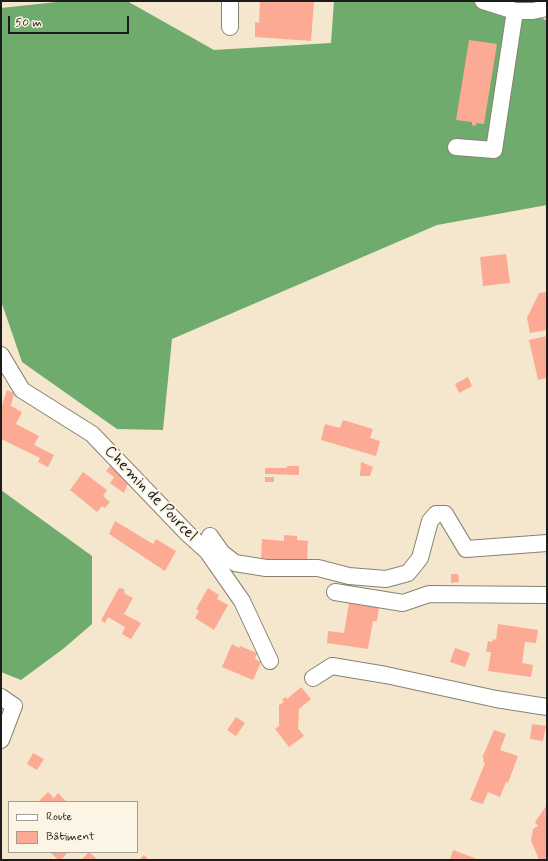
<!DOCTYPE html>
<html>
<head>
<meta charset="utf-8">
<style>
  body { margin:0 }
  #map { position:relative; width:548px; height:861px; overflow:hidden; background:#f4e7cd; font-family:Mynerve,sans-serif }
  canvas { display:block }
  .frame { position:absolute; inset:0; border:2px solid #1c1c1c; pointer-events:none }
  .legend { position:absolute; left:8px; top:801px; width:130px; height:52px; box-sizing:border-box; background:#fcf5e5; border:1px solid #a29e95; margin:0; padding:5px 7px; list-style:none; font-size:12px; color:#1c1c1c }
  .legend li { display:flex; align-items:center; gap:8px; height:20px }
  .legend b { width:20px; border:1px solid #a29e95 }
  .scale { position:absolute; left:8px; top:16px; width:121px; height:18px; box-sizing:border-box; border:2px solid #1c1c1c; border-top:0; padding-left:5px; font-size:12px; line-height:14px; white-space:nowrap; color:#1c1c1c; -webkit-text-stroke:3px #fcf5e5; paint-order:stroke }
</style>
</head>
<body>
<div id="map">
<canvas width="548" height="861"></canvas>
<div class="frame"></div>
<ul class="legend">
<li><b style="height:5px;background:#fff"></b>Route</li>
<li><b style="height:11px;background:#fdaa94"></b>Bâtiment</li>
</ul>
<div class="scale">50 m</div>
</div>
<script>
const g = document.querySelector('canvas').getContext('2d');
g.lineJoin = 'round';
function fillPath(path, color) {
  g.fillStyle = color;
  g.fill(path, 'evenodd');
}
function toPath(rows) {
  const path = new Path2D();
  for (const r of rows) {
    path.moveTo(r[0], r[1]);
    for (let i = 2; i < r.length; i += 2) path.lineTo(r[i], r[i + 1]);
  }
  return path;
}
function trace(path, color, width, dash) {
  g.strokeStyle = color;
  g.lineWidth = width;
  g.lineCap = dash ? 'butt' : 'round';
  g.setLineDash(dash || []);
  g.stroke(path);
}
function drawText(font, color, halo, rows, align = 'center') {
  g.font = font + ' Mynerve,sans-serif';
  g.lineWidth = 4;
  g.setLineDash([]);
  g.textBaseline = 'middle';
  g.strokeStyle = halo;
  g.fillStyle = color;
  for (const [text, x, y, turn = 0] of rows) {
    g.save();
    g.translate(x, y);
    g.rotate((+turn || 0) * Math.PI / 180);
    g.textAlign = isNaN(turn) ? turn : align;
    if (halo) g.strokeText(text, 0, 0);
    g.fillText(text, 0, 0);
    g.restore();
  }
}
fillPath(toPath([
  [66,1,127,1,214,50,331,43,334,1,516,1,547,21,547,205,437,225,172,339,163,430,117,429,22,362,1,301,1,8],
  [1,490,92,556,92,624,63,649,21,680,1,672]
]), '#6eab6c');
fillPath(toPath([
  [260,1,314,1,311,41,255,37,255,22,259,23],
  [469,40,497,44,484,124,476,123,476,126,472,125,472,122,456,120],
  [506,254,510,283,483,286,480,257],
  [547,292,547,330,530,333,527,318,539,293],
  [547,336,547,378,538,380,529,340],
  [468,377,472,386,459,393,455,384],
  [7,390,14,393,11,406,22,412,16,424,39,436,34,445,54,455,48,467,38,462,40,458,1,439,1,408],
  [343,420,373,429,370,438,380,441,376,456,321,440,325,424,340,428],
  [361,462,373,467,370,476,360,476],
  [110,466,129,481,124,493,110,483,114,477,106,471],
  [287,466,299,466,299,475,265,474,265,468,287,468],
  [83,472,107,490,103,496,110,502,105,508,102,506,97,512,70,490],
  [265,477,274,477,274,482,265,482],
  [115,521,153,544,156,539,176,551,165,571,109,534],
  [284,535,297,536,297,540,308,541,307,562,261,561,262,539,284,541],
  [451,574,458,574,459,582,451,583],
  [119,588,124,589,125,594,133,598,124,614,141,623,131,639,122,634,125,627,108,617,105,623,101,620],
  [208,588,219,595,217,599,228,605,214,630,195,618,199,611,196,609],
  [349,603,379,607,377,621,373,621,368,649,327,643,328,631,344,633],
  [498,624,538,630,536,643,525,642,522,663,533,665,531,677,488,671,491,652,486,652,488,641,492,642,493,639,496,640],
  [232,644,239,648,240,646,257,653,255,659,261,662,253,680,222,667],
  [455,648,470,653,465,667,450,662],
  [301,687,311,699,299,709,298,728,304,736,289,747,275,729,279,726,279,705,284,702,282,700,285,697,287,699],
  [236,717,245,723,236,736,227,730],
  [532,724,546,726,543,741,530,739],
  [494,730,506,734,500,750,518,756,508,783,506,782,500,797,488,792,483,804,470,800,485,763,483,762,484,758,482,758],
  [33,753,44,759,37,770,27,764],
  [48,792,54,798,58,793,66,801,38,802],
  [547,805,547,860,539,860,531,840,533,829,538,826,535,822],
  [453,850,477,859,477,860,450,860],
  [50,852,68,852,61,860,58,860],
  [89,852,97,859,81,860],
  [144,855,149,860,139,860]
]), '#fdaa94');
const street = toPath([
  [230,1,230,27],
  [483,1,515,11,533,11,547,8],
  [456,147,494,150,515,11],
  [1,355,22,390,92,434,187,533,207,551,242,601,270,661],
  [210,536,222,553,235,563,266,568,318,568,349,576,386,579,408,573,420,558,430,521,436,514,445,514,466,549,547,543],
  [335,592,403,603,429,594,547,595],
  [313,678,332,666,386,675,496,699,547,707],
  [1,697,14,706,1,740]
]);
trace(street, '#888274', 18);
trace(street, '#fff', 16);
drawText('16px', '#1c1c1c', '#fcf5e5', [
  ["Chemin de Pourcel",150,494,46]
]);
</script>
</body>
</html>
